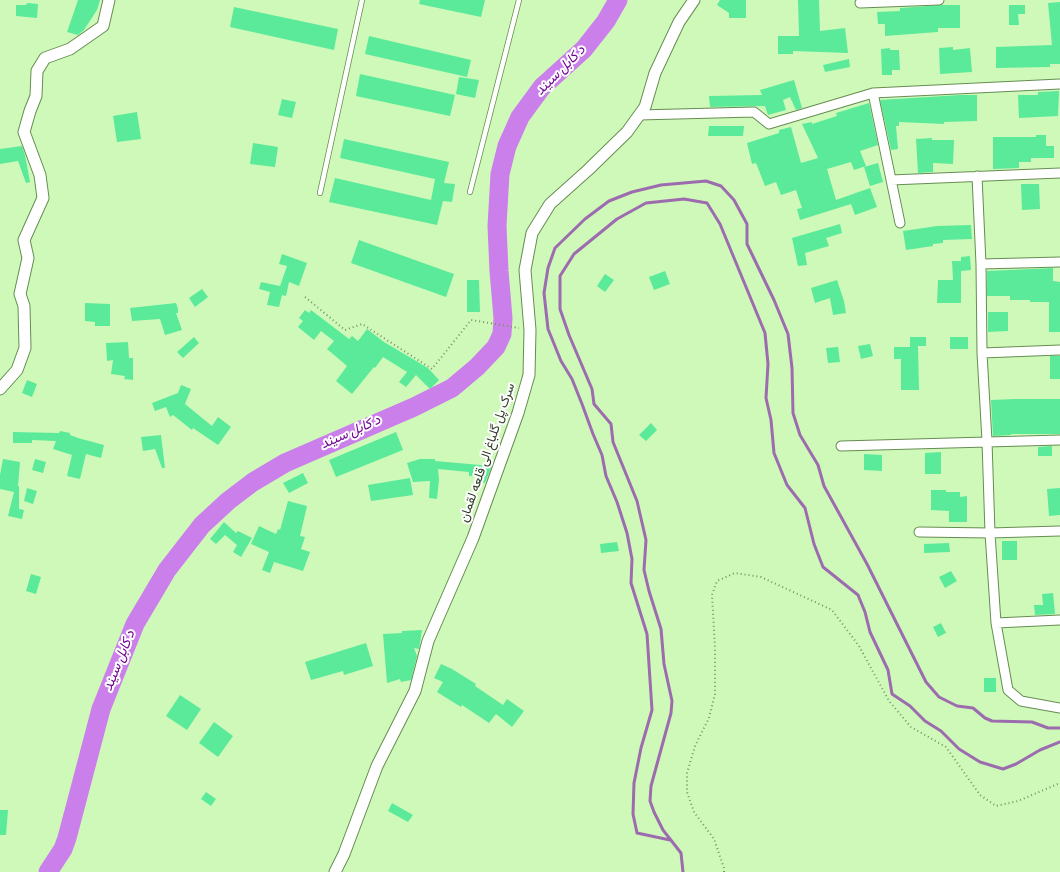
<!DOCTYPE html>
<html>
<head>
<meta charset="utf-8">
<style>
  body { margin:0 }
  canvas { display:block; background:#cff9b9 }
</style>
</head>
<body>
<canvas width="1060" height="872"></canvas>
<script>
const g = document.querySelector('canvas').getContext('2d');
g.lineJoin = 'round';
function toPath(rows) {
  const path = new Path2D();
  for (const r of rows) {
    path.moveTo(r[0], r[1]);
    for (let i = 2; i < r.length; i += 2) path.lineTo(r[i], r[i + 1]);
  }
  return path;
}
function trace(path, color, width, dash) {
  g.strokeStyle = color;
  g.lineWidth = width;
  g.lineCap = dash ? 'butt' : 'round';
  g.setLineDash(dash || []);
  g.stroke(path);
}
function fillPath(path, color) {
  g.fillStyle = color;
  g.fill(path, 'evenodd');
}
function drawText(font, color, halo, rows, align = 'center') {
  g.font = font + ' "Source Sans 3",Vazirmatn,sans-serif';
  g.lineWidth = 4;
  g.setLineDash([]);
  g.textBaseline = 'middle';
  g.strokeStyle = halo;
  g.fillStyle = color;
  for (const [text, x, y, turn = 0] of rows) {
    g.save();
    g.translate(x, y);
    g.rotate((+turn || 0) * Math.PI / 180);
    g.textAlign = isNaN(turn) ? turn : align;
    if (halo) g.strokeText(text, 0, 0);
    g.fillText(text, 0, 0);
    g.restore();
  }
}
trace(toPath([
  [670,840,637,833,633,814,634,783,641,748,652,710,647,634,631,583,632,559,627,533,617,502,606,476,602,455,593,434,582,404,572,379,561,361,548,329,544,293,548,268,555,248,585,219,609,201,632,192,661,185,706,181,721,186,734,200,747,224,747,244,774,300,788,334,792,368,793,413,800,435,818,465,824,486,867,564,926,682,939,697,957,706,973,708,985,718,992,721,1032,722,1048,728,1060,728],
  [683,872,681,853,663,830,654,812,650,801,651,786,671,713,672,701,664,664,661,629,649,591,644,570,646,540,637,501,613,442,611,424,594,404,592,389,569,335,560,309,560,276,574,254,617,219,646,203,684,199,707,203,720,224,765,333,768,364,766,398,771,420,774,453,787,485,805,508,814,544,823,567,858,595,865,612,870,632,888,670,892,694,910,706,925,721,941,731,959,749,980,762,1003,769,1016,764,1040,750,1060,742]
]), '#9c6caf', 3);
trace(toPath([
  [48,872,63,849,67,838,101,709,135,624,167,570,202,525,228,501,253,482,285,463,414,407,452,388,477,367,496,347,502,334,503,318,499,271,497,226,500,174,507,146,520,117,542,87,584,49,606,21,618,0]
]), '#cb7fea', 19);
fillPath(toPath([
  [78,0,100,0,97,10,84,30,78,35,67,32],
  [420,0,485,0,481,17,419,4],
  [720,0,746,0,746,18,729,18,729,13,717,5],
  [798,0,819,0,820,31,845,28,848,53,793,51,793,54,778,54,778,36,799,36],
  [1060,2,1060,64,1050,64,1050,67,996,68,996,47,1052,45,1048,3],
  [27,3,38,4,37,18,16,16,16,5,26,5],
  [942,5,960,5,960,28,938,28,938,32,885,36,885,24,878,24,877,12,900,11,900,8],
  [1009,5,1025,5,1025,14,1018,14,1019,25,1009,25],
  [234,7,338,29,334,50,230,27],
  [369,36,471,60,467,77,365,54],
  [953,47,953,50,970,48,972,72,940,74,939,48],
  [890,48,890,50,899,50,900,70,892,70,892,75,882,75,881,49],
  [849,59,850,67,825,72,823,65],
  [360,74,455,95,450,116,356,96],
  [459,77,479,80,475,98,456,94],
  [794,80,802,108,796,110,790,97,783,100,786,110,768,115,765,106,710,107,709,96,762,95,760,90],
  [1059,91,1058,116,1019,118,1018,95,1038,95,1038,92],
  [960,95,977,95,977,121,944,122,944,124,899,122,899,126,896,126,898,149,891,150,880,100],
  [282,99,296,102,292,118,278,115],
  [869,103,878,145,860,151,866,166,854,170,851,162,827,169,836,200,870,188,877,207,855,215,851,204,800,220,797,209,802,208,796,190,781,195,776,182,765,186,756,163,752,164,747,143,779,133,779,130,791,127,801,163,818,158,802,124,812,122,812,124,837,116,836,113],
  [137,112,141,139,117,142,113,116],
  [709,126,744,126,743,136,708,136],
  [1036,135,1046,135,1046,146,1054,146,1054,158,1031,158,1031,162,1019,162,1019,168,993,169,993,137,1036,137],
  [932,138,932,140,954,140,953,164,933,163,933,172,918,173,916,139],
  [344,139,449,162,444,183,455,184,452,202,443,201,437,225,329,202,335,178,431,200,435,179,340,158],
  [253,143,278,147,275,167,250,164],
  [22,146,25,155,30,182,26,183,18,161,0,164,0,149],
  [878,163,883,182,870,186,864,167],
  [1021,184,1039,184,1040,209,1022,210],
  [840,224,842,233,826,238,829,246,805,253,807,265,798,266,792,238],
  [971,225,972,239,943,240,943,243,933,244,933,246,906,250,903,231,937,226],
  [359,240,454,274,446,297,351,263],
  [282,254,307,263,299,286,289,282,286,296,282,295,279,307,267,305,270,292,259,289,261,282,280,286,287,266,279,264],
  [970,256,971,270,961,271,961,303,937,303,938,280,953,280,952,261,961,261,961,257],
  [1053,268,1053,281,1060,282,1060,332,1049,332,1049,302,1030,302,1030,300,1010,300,1010,296,987,296,987,271],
  [665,271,670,284,654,290,649,277],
  [605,274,614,280,605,292,597,286],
  [467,280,479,280,480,312,467,312],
  [837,280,844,301,846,313,833,315,830,298,815,303,811,288],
  [202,289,208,297,195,307,189,298],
  [85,303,110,304,110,326,95,326,95,322,85,321],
  [176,303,178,309,178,313,176,313,182,330,165,335,160,319,132,321,130,308],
  [305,310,309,313,311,310,349,339,352,336,358,341,367,329,384,342,428,368,439,380,430,389,416,375,406,387,399,382,407,372,383,357,375,368,374,367,352,394,336,381,347,366,327,349,334,341,321,331,314,340,298,327,303,321,299,318],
  [988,312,1008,312,1008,331,988,332],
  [194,337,199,343,183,358,177,352],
  [910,337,926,337,926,346,918,346,919,390,901,390,901,359,894,359,894,347,910,347],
  [950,337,968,337,968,349,950,349],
  [128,342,129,358,133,358,133,380,124,379,125,376,111,374,113,360,107,361,106,343],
  [870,344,873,356,861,359,858,346],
  [838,347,840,362,828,363,826,348],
  [1050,356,1060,356,1060,379,1050,379],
  [27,380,37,384,32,397,22,393],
  [181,385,191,389,185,404,212,426,218,417,231,427,218,445,193,428,192,430,173,415,170,417,166,407,155,411,152,403,178,393],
  [1015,399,1060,399,1060,434,1011,434,1011,435,993,436,991,400],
  [651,423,657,430,646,441,639,435],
  [60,431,70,433,70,435,78,438,104,445,101,458,86,454,80,479,67,476,72,455,53,449,56,441,32,440,32,443,13,443,13,432,59,433],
  [396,432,403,450,336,477,329,460],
  [161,435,165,468,162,468,155,449,143,451,141,437],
  [1052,446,1052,456,1038,456,1038,447],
  [941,452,941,474,925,474,925,453],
  [864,454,882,455,882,471,864,470],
  [3,459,20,462,18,486,19,486,19,509,24,510,22,519,8,516,14,492,0,489,0,475],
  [35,459,46,462,43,473,32,470],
  [420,459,435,459,435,461,492,466,485,483,482,482,483,477,469,476,469,472,438,469,439,480,437,499,429,498,430,481,413,482,407,463],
  [303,473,308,483,289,493,283,483],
  [410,478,413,495,371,501,368,485],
  [27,488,37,491,33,504,24,501],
  [1060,488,1060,515,1049,516,1047,489],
  [931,490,946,490,946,492,960,492,960,497,967,496,967,522,949,522,949,511,931,510],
  [288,501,307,506,300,536,305,537,301,549,310,552,303,571,274,562,270,573,262,570,269,552,251,544,259,526,276,534,278,529,280,530],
  [224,522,236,533,238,531,252,538,241,557,233,552,237,545,225,535,216,544,210,539],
  [1002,541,1017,541,1017,560,1002,560],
  [617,542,619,551,601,553,600,544],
  [949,543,950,552,924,553,924,544],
  [951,571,957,581,945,588,939,577],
  [31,574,41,577,36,594,26,591],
  [1053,593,1055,614,1035,615,1034,605,1043,605,1042,594],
  [941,623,946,633,938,637,933,627],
  [422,630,419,649,414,648,417,656,411,680,401,682,400,679,387,683,383,634,402,633,402,631],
  [366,643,373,666,344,675,343,671,311,680,305,662],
  [441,664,452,669,476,684,475,686,503,705,507,699,524,711,512,727,496,714,489,723,462,705,461,707,437,692,443,682,434,678],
  [984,678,996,678,996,692,984,692],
  [180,695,201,709,187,730,166,716],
  [214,722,233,736,218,757,199,743],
  [206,792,216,799,211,806,201,799],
  [392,803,413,815,408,822,388,811],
  [0,810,8,810,6,835,0,835]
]), '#5bea99');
const service = toPath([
  [470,192,519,0],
  [320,193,362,0]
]);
const minor = toPath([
  [860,3,939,0],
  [873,93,900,223],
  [639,115,754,112,769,124,873,93,1060,84],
  [977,176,981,264,982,353,987,441,990,533,996,623,1008,690,1021,701,1060,708],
  [891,180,1060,173],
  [981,264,1060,262],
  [982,353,1060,350],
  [841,446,1060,440],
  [919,532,990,533,1060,531],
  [996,623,1060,620]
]);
const tertiary = toPath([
  [0,389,17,370,25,348,24,306,20,294,28,258,24,240,43,198,40,175,24,132,30,111,36,96,37,71,45,58,70,49,103,26,109,0],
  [335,872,344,854,377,766,415,691,428,641,473,538,518,413,529,375,530,330,525,270,532,233,550,204,588,170,627,132,645,107,655,73,679,22,694,0]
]);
trace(service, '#668d52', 6);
trace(minor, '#668d52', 11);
trace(tertiary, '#668d52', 13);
trace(toPath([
  [305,297,345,330,362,324,432,369,471,320,519,328],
  [724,872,724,868,714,839,694,812,687,792,687,773,695,746,709,718,715,694,715,648,712,595,717,581,735,573,761,577,832,610,859,646,889,701,911,727,946,747,980,795,996,806,1018,801,1060,783]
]), '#779268', 2, [1, 3]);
trace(service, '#fff', 4.5);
trace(minor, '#fff', 9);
trace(tertiary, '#fff', 11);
drawText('13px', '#2e3e25', '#fff', [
  ["سرک پل گلباغ الی قلعه لقمان",488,453,-71]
]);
drawText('italic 14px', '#720993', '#fff', [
  ["د کابل سيند",561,71,-45],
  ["د کابل سيند",351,433,-24],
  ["د کابل سيند",120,661,-68]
]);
</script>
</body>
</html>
